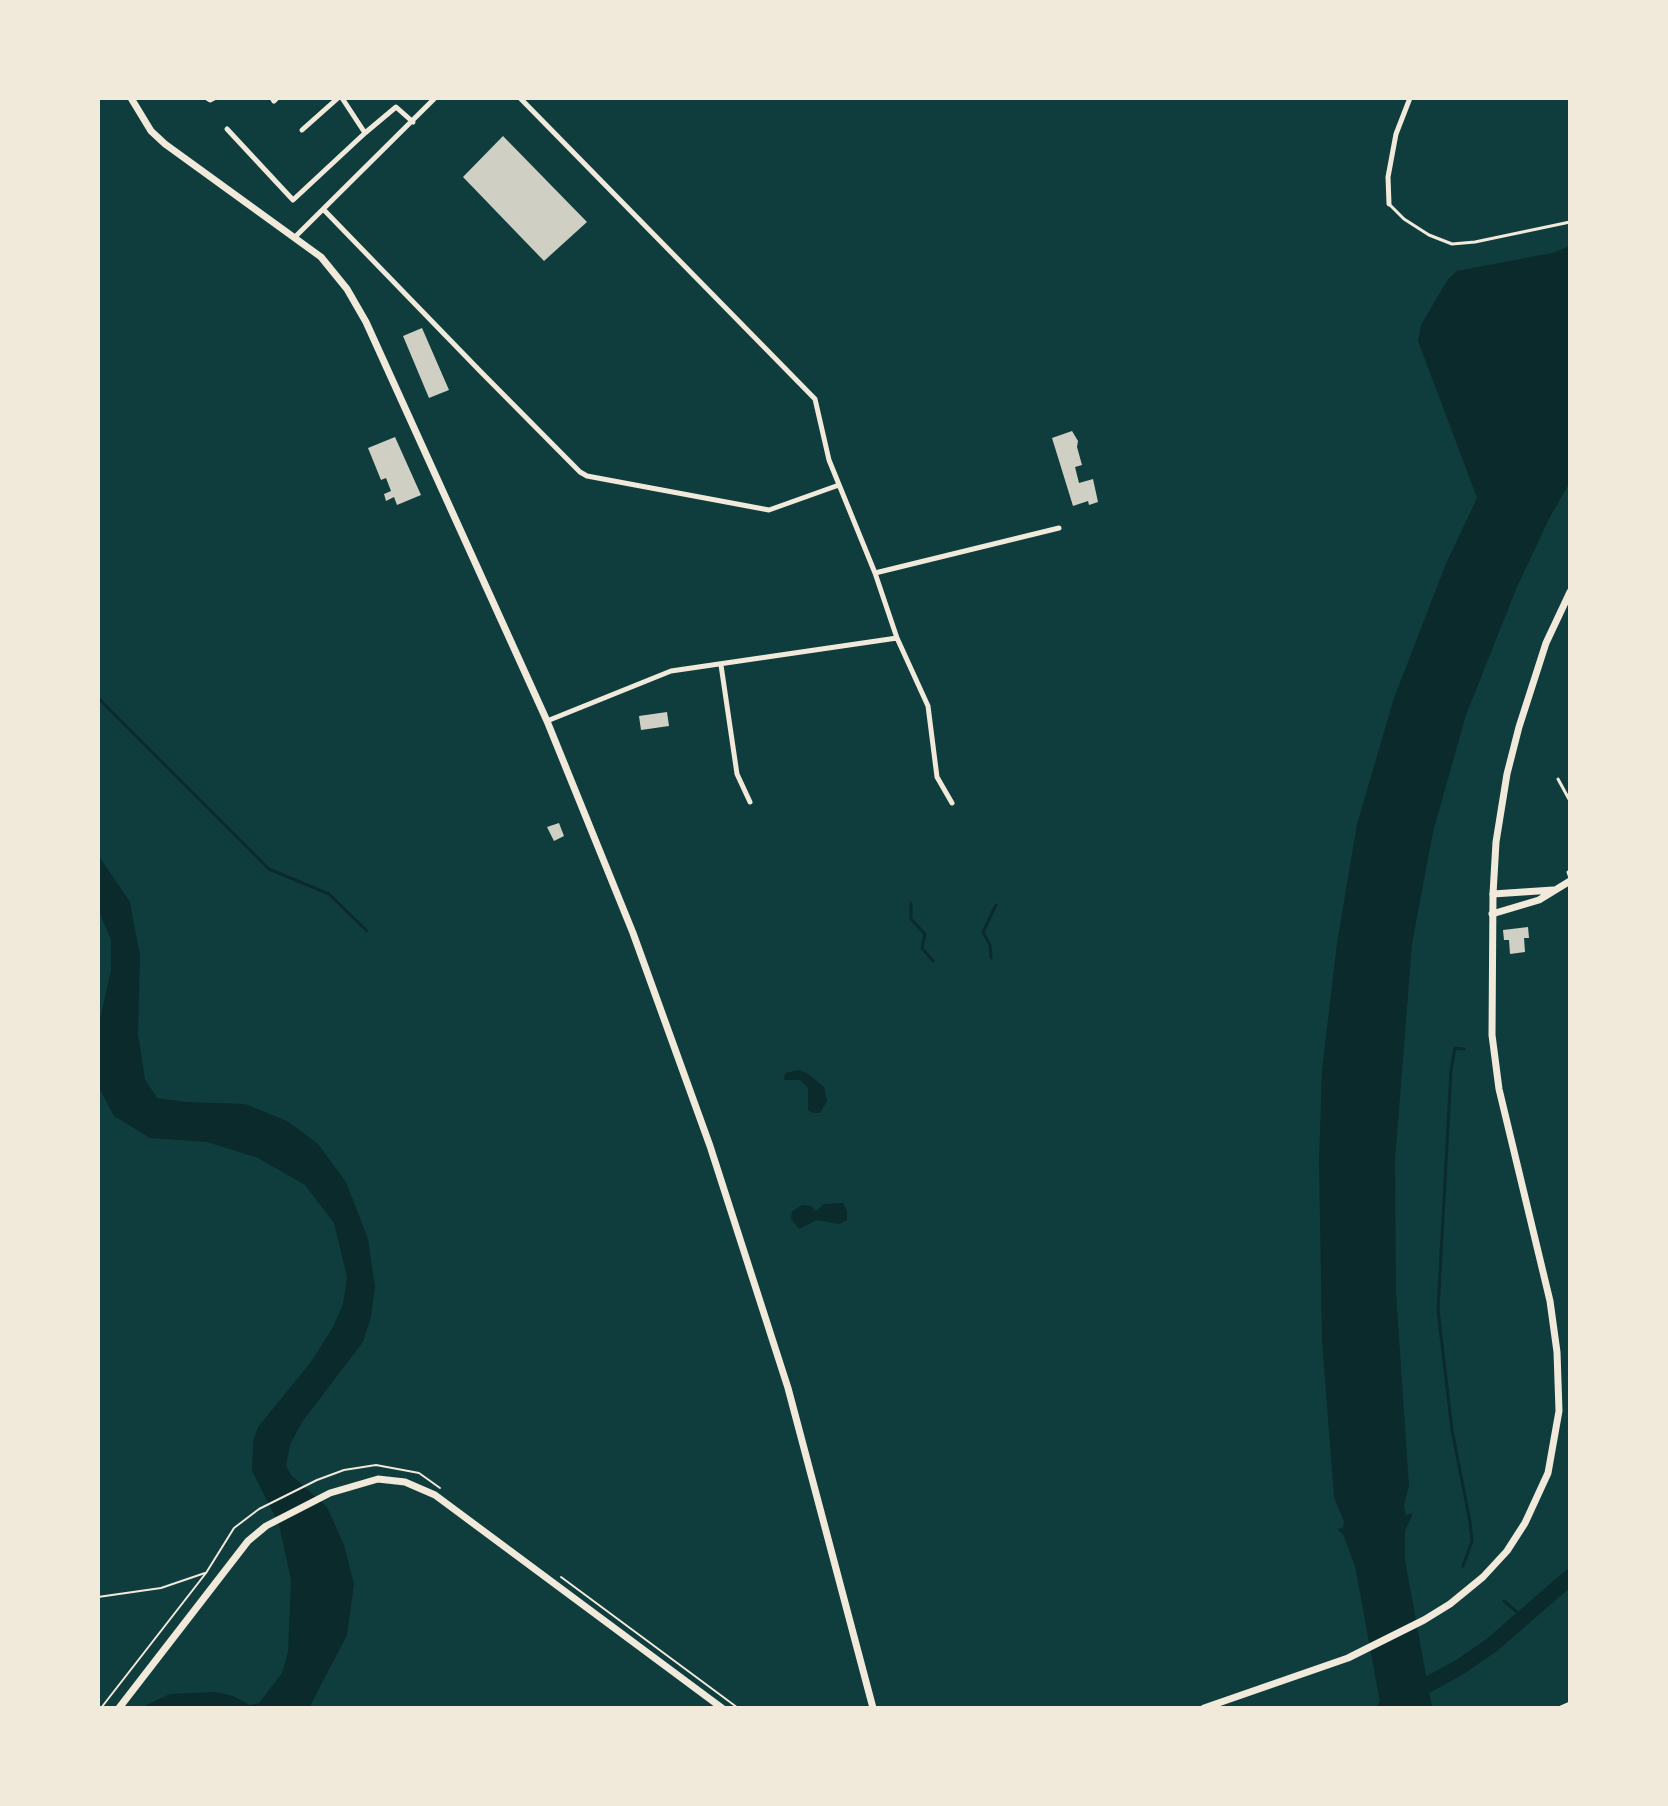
<!DOCTYPE html>
<html>
<head>
<meta charset="utf-8">
<style>
  body { margin:0 }
  #map { position:relative; width:1668px; height:1806px; overflow:hidden; background:#0f3d3e; font-family:"Space Grotesk",sans-serif }
  canvas { display:block }
  .frame { position:absolute; inset:0; border:100px solid #f1e9da; pointer-events:none }
</style>
</head>
<body>
<div id="map">
<canvas width="1668" height="1806"></canvas>
<div class="frame"></div>
</div>
<script>
const g = document.querySelector('canvas').getContext('2d');
g.lineJoin = 'round';
function fillPath(path, color) {
  g.fillStyle = color;
  g.fill(path, 'evenodd');
}
function toPath(rows) {
  const path = new Path2D();
  for (const r of rows) {
    path.moveTo(r[0], r[1]);
    for (let i = 2; i < r.length; i += 2) path.lineTo(r[i], r[i + 1]);
  }
  return path;
}
function trace(path, color, width, dash) {
  g.strokeStyle = color;
  g.lineWidth = width;
  g.lineCap = dash ? 'butt' : 'round';
  g.setLineDash(dash || []);
  g.stroke(path);
}
fillPath(toPath([
  [1570,246,1570,482,1549,519,1517,587,1466,715,1433,832,1412,944,1395,1161,1396,1292,1409,1486,1404,1505,1406,1515,1413,1513,1405,1531,1405,1560,1432,1708,1381,1708,1355,1566,1343,1534,1337,1529,1343,1528,1344,1522,1334,1497,1322,1341,1319,1160,1322,1070,1337,943,1357,824,1394,698,1445,566,1477,498,1418,341,1421,325,1448,279,1457,271,1552,253],
  [98,855,130,902,140,956,138,1034,145,1079,157,1098,186,1102,245,1104,287,1121,318,1144,346,1182,368,1239,375,1287,371,1317,363,1342,302,1422,290,1445,286,1466,291,1475,327,1507,344,1545,354,1584,347,1635,309,1708,140,1708,170,1694,216,1692,233,1696,250,1705,259,1703,282,1673,288,1652,291,1580,279,1524,252,1471,253,1441,258,1427,311,1362,333,1327,343,1304,347,1277,334,1223,305,1185,258,1158,207,1142,150,1138,114,1116,98,1086,98,1028,111,970,111,940,98,909],
  [798,1070,807,1073,824,1087,827,1101,820,1113,813,1113,808,1110,808,1088,800,1080,784,1080,785,1073],
  [843,1203,847,1211,847,1220,839,1224,817,1220,799,1229,791,1219,792,1211,802,1205,811,1206,816,1211,824,1204]
]), '#0a2a2b');
trace(toPath([
  [98,698,269,869,329,894,367,931],
  [911,903,911,919,925,934,922,948,933,961],
  [991,958,990,945,983,932,996,905],
  [1463,1566,1472,1541,1470,1522,1452,1430,1438,1310,1451,1070,1455,1048,1464,1049],
  [1504,1601,1524,1618]
]), '#0a2a2b', 3);
trace(toPath([
  [1385,1708,1460,1667,1493,1644,1570,1577]
]), '#0a2a2b', 16);
fillPath(toPath([
  [503,136,587,222,544,261,463,177],
  [422,328,449,390,429,398,403,336],
  [1072,431,1078,441,1077,447,1082,465,1075,467,1079,483,1093,479,1098,502,1089,505,1088,501,1073,506,1052,438],
  [395,437,421,495,397,505,394,497,386,501,384,494,391,491,386,478,381,480,368,448],
  [667,712,669,726,641,730,639,716],
  [559,823,564,836,554,841,547,827],
  [1528,927,1529,938,1524,938,1525,952,1510,954,1509,940,1504,940,1503,930]
]), '#cfcfc3');
trace(toPath([
  [561,1577,738,1708],
  [98,1597,161,1588,205,1573],
  [101,1708,206,1573,234,1528,259,1509,317,1480,344,1470,376,1465,419,1473,440,1488]
]), '#f1e9da', 2);
trace(toPath([
  [1389,204,1404,219,1429,235,1452,244,1475,242,1570,222],
  [1558,779,1570,801],
  [1570,871,1568,872,1570,878]
]), '#f1e9da', 3);
trace(toPath([
  [207,98,210,100,214,98],
  [272,98,274,101,277,98],
  [342,98,365,133],
  [520,98,815,399,829,460,875,573,897,638,928,706,937,777,952,803],
  [227,129,293,200,365,133,396,107,413,122],
  [302,130,338,98],
  [1389,204,1388,177,1396,134,1410,98],
  [324,210,480,371,580,472,587,476,769,510,839,485],
  [295,237,435,98],
  [875,573,1059,528],
  [721,665,737,774,750,802],
  [547,721,671,671,897,638],
  [1561,1708,1570,1704]
]), '#f1e9da', 5);
trace(toPath([
  [131,98,151,131,165,144,321,257,347,289,366,322,547,721,633,933,710,1146,788,1388,873,1708],
  [1493,894,1553,890],
  [1492,914,1539,900,1570,881]
]), '#f1e9da', 7);
trace(toPath([
  [119,1708,248,1541,266,1526,330,1493,378,1479,405,1482,435,1495,722,1708],
  [1204,1708,1348,1658,1424,1620,1450,1604,1483,1577,1507,1551,1525,1523,1548,1473,1559,1411,1557,1352,1550,1301,1499,1089,1492,1035,1493,894,1496,842,1507,774,1519,727,1546,643,1570,592]
]), '#f1e9da', 7);
</script>
</body>
</html>
